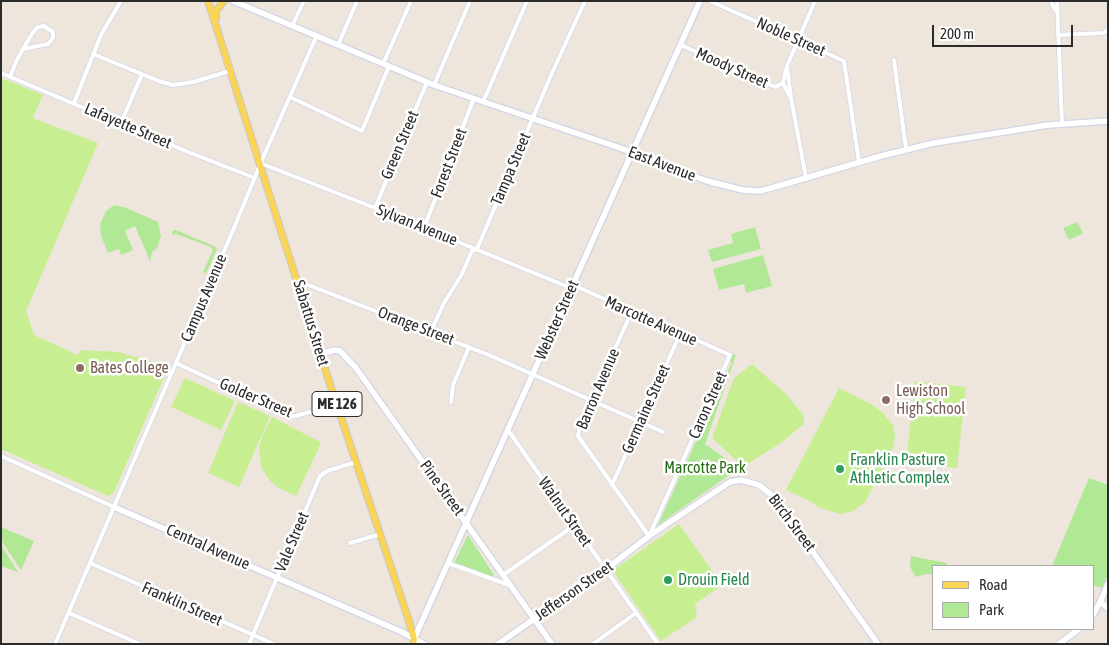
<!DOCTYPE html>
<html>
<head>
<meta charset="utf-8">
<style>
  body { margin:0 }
  #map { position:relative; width:1109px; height:645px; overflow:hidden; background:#eee6dc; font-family:"Asap Condensed",sans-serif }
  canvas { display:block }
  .frame { position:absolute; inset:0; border:2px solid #2b2b2b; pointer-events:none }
  .legend { position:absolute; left:932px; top:565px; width:162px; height:65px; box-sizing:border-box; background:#fff; border:1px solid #aaa; margin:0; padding:6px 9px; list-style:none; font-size:15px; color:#2b2b2b }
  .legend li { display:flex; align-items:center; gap:10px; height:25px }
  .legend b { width:25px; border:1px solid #aaa }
  .scale { position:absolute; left:932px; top:25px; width:141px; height:22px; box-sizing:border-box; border:2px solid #2b2b2b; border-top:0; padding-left:6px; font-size:15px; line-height:18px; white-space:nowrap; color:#2b2b2b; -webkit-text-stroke:4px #fff; paint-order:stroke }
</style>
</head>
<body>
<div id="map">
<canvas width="1109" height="645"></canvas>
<div class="frame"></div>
<ul class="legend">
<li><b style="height:6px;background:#f9d456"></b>Road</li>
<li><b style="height:14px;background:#b1e896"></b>Park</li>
</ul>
<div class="scale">200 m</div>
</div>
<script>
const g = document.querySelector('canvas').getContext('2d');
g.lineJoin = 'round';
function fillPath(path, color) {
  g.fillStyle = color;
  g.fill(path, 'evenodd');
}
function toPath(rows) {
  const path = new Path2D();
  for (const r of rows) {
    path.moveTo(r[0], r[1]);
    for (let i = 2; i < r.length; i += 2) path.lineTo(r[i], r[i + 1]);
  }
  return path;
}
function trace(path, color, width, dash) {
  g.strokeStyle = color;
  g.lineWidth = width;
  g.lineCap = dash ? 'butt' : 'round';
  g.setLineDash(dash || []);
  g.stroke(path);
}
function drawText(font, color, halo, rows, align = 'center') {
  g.font = font + ' "Asap Condensed",sans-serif';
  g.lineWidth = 5;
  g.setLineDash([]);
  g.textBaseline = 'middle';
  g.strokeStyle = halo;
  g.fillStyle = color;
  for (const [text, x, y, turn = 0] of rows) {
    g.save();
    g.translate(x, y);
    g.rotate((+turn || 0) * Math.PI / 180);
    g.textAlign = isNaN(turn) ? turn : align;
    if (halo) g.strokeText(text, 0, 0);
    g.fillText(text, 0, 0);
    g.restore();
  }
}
fillPath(toPath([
  [114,205,124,207,158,222,161,236,157,248,152,252,150,261,135,226,125,231,133,250,121,255,119,249,108,253,101,236,100,225,106,211],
  [1077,222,1083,233,1069,240,1063,228],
  [755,227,761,249,712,262,708,250,733,243,731,234],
  [173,230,176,230,216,247,217,249,206,274,203,272,213,250,211,247,176,234,172,235],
  [763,255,772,286,746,293,744,284,719,290,713,269],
  [733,354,736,355,705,444,743,471,728,476,658,525,732,362,730,361],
  [1089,478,1108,485,1108,574,1102,588,1093,585,1093,566,1052,566],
  [1,527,34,541,21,570,1,540],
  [468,535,494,575,492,577,454,563],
  [1,545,18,572,1,566],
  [911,556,947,563,945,566,933,566,933,574,926,574,916,577,910,567]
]), '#b1e896');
fillPath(toPath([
  [1,78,43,95,33,118,98,143,26,311,34,335,78,355,81,350,119,352,134,357,144,358,151,361,165,375,115,490,113,493,108,496,1,449],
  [752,364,786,394,804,416,804,424,782,442,743,467,712,438,734,378],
  [185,378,235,401,221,430,171,407],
  [915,381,966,387,957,468,906,462],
  [839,388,871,404,882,412,893,425,895,438,893,448,865,502,853,511,841,514,820,508,808,500,786,490],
  [238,402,270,416,239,487,208,473],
  [272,417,320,442,319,448,296,496,279,488,270,481,261,467,259,447,263,434],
  [679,524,722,585,695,604,697,617,661,641,615,574,616,568]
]), '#c7ef91');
const street = toPath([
  [710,1,844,61,859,162],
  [1051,1,1055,10],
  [1057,1,1062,123],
  [292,26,304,1],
  [1058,35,1103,33,1108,30],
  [338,45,357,1],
  [681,45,775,87,783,83],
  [93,54,159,81,173,85,193,82,230,71],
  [894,60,906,149],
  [383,64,411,1],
  [786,69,783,83,789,95],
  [1,73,188,152,255,178],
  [10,77,16,62,23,49,27,42,34,31,38,27,44,26,53,32,53,38,48,44,23,49],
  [434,85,470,1],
  [290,97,362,131,389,66],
  [483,102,527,1],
  [74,103,101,35,121,1],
  [121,123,142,74],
  [260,163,375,208,566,286,573,285,730,355,650,534],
  [806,178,791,98,787,66,815,1],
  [375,208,427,82],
  [424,228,474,98],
  [298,281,489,355,663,432],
  [632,311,584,417,579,431,578,436,649,536],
  [431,331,444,303,462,274,472,251,477,249,552,73,585,1],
  [176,363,290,416,296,416,337,404],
  [451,402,453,385,469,347],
  [508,430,658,644],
  [1,456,114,507],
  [612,485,680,334],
  [350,543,381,534],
  [90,563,274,644],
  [448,563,509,585],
  [503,575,575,525],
  [69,613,140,644],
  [55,644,234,228,262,160,317,35],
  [249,644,320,476,327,471,356,462],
  [593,644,636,613]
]);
const secondary = toPath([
  [233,1,434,85,623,149,707,181,743,190,760,191,775,187,881,156,934,143,1048,125,1108,121],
  [320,354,335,350,340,351,356,368,552,644],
  [114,507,402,632,424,644],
  [1100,602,1108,608],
  [1093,615,1100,602,1108,584],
  [414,639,700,1],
  [498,644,605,570,649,536,730,482,741,480,759,485,774,497,878,644],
  [1059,644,1079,629]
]);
const primary = toPath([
  [208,1,320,354,409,621,414,639,413,644],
  [216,18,216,11,224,1]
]);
trace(street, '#d2d5e5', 5.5);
trace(secondary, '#d2d5e5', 8);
trace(primary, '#c8c8c8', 8);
trace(street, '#fff', 4);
trace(secondary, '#fff', 5.5);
trace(primary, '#f9d456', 6);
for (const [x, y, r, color] of [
  [80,368,5,"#8d6e63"],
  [886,400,5,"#8d6e63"],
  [840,469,5,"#2e9e5b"],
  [668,580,5,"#2e9e5b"]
]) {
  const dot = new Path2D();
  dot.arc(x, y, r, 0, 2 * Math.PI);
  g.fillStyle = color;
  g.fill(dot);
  trace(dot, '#fff', 2);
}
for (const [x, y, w] of [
  [337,404,50]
]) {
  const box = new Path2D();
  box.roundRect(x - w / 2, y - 12.5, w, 25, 4);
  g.fillStyle = '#fff';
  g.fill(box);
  trace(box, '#2b2b2b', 1);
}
drawText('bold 15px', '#2b2b2b', null, [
  ["ME 126",337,404]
]);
drawText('16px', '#2b2b2b', '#fff', [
  ["Noble Street",791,37,24],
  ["Moody Street",732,68,24],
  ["Lafayette Street",128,126,23],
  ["Green Street",400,145,-67],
  ["Forest Street",449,163,-69],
  ["East Avenue",662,164,21],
  ["Tampa Street",511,169,-67],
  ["Sylvan Avenue",417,225,22],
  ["Campus Avenue",204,298,-67],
  ["Webster Street",557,320,-66],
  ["Marcotte Avenue",651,321,24],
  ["Sabattus Street",311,323,73],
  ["Orange Street",416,326,21],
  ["Barron Avenue",598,389,-67],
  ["Golder Street",256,398,23],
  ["Caron Street",708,405,-66],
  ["Germaine Street",646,409,-66],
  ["Pine Street",442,488,54],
  ["Walnut Street",565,512,55],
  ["Birch Street",792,523,53],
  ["Vale Street",292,542,-67],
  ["Central Avenue",208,547,24],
  ["Jefferson Street",574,591,-35],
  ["Franklin Street",182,604,24]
]);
drawText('16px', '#785e54', '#fff', [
  ["Bates College",90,368],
  ["Lewiston",896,391],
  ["High School",896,409]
], 'left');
drawText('16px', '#27864d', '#fff', [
  ["Franklin Pasture",850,460],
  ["Athletic Complex",850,478],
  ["Drouin Field",678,580]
], 'left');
drawText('16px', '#276d16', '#fff', [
  ["Marcotte Park",705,468]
]);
</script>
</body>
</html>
